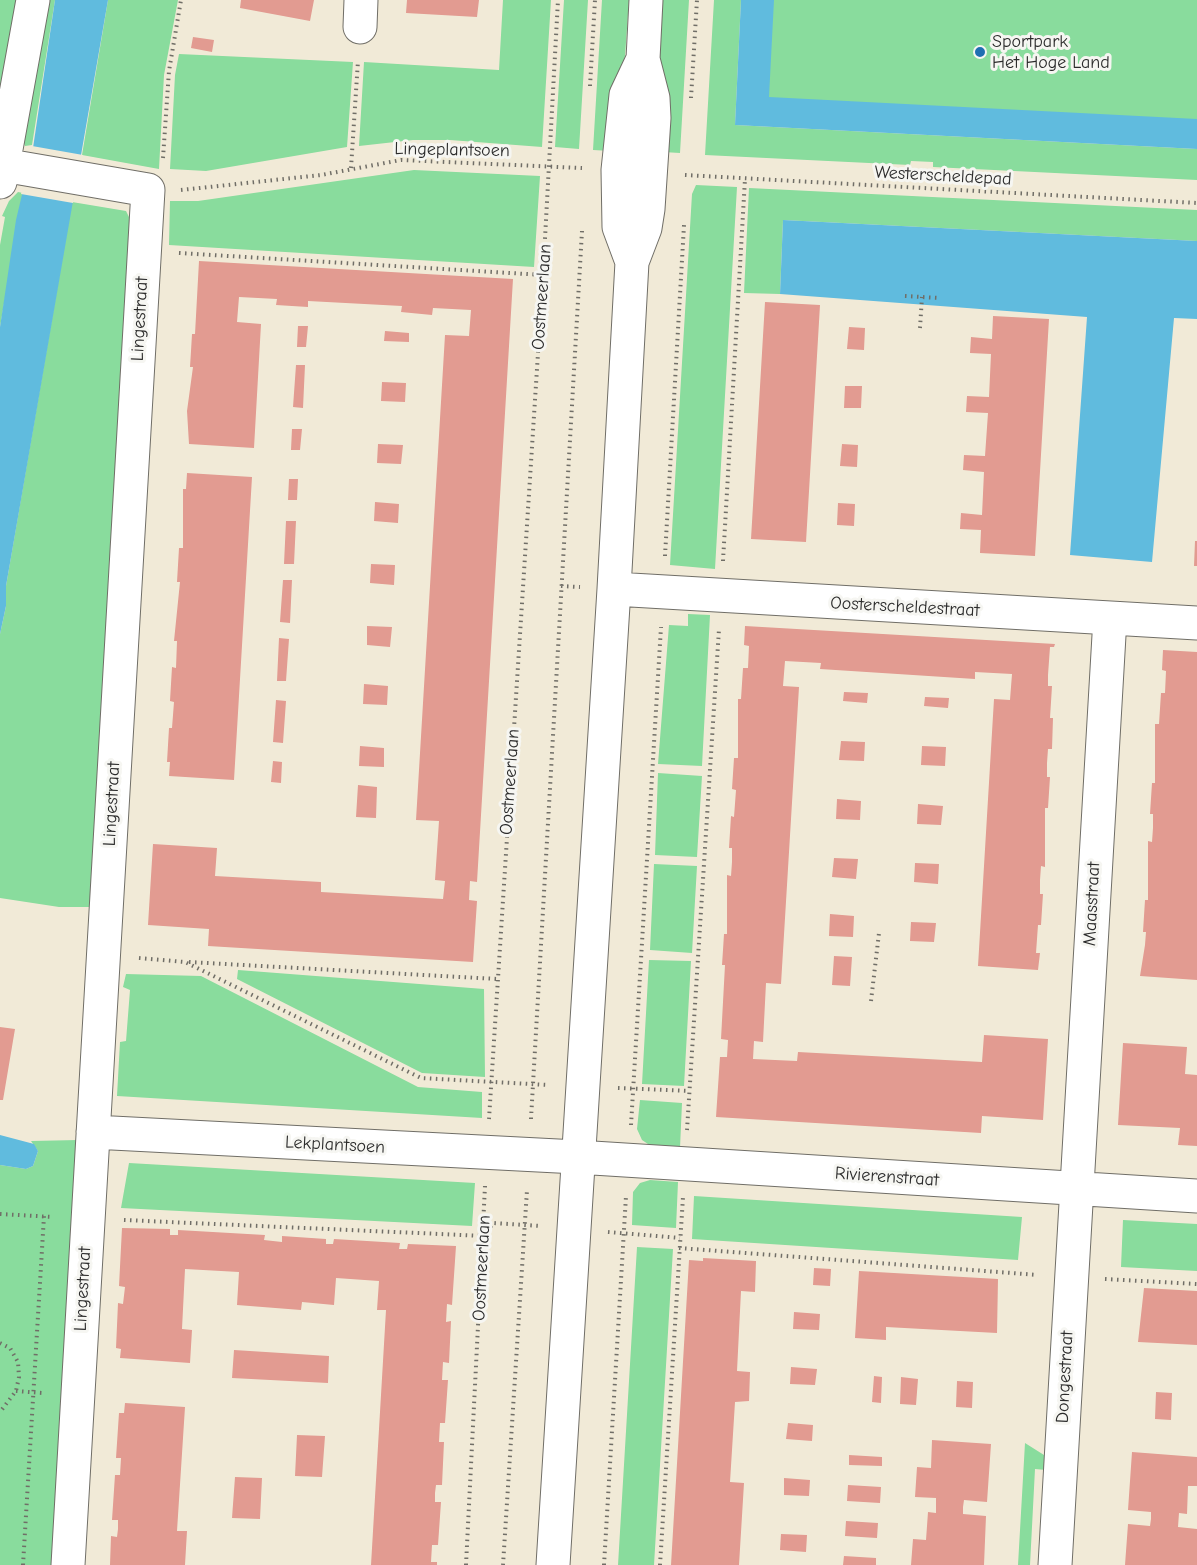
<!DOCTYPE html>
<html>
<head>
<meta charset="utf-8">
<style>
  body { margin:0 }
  canvas { display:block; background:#f1ead7 }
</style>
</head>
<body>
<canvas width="1197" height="1565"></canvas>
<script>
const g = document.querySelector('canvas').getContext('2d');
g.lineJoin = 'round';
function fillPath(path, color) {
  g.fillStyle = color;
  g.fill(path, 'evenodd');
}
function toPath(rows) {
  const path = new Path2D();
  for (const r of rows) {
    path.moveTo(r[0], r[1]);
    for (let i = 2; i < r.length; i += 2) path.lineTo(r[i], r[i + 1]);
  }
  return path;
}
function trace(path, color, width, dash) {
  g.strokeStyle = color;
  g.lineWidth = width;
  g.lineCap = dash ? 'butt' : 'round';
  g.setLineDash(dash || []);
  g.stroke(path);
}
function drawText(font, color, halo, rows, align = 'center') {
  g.font = font + ' "Comic Neue",sans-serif';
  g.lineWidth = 6;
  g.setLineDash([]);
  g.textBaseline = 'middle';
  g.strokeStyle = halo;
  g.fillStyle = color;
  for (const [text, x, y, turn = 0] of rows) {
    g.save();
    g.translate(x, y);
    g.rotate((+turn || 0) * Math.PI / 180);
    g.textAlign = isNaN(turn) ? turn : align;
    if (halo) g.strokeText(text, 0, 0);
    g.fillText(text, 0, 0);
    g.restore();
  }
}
fillPath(toPath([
  [0,0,21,0,0,122],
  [43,0,55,0,32,145,25,146,22,139],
  [108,0,178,0,164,75,159,169,82,155],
  [503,0,551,0,542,147,450,140,413,140,359,146,364,62,499,70],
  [564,0,588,0,579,149,555,147],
  [602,0,629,0,625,56,617,85,611,151,593,150],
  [662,0,689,0,680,153,663,152,659,49],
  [714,0,741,0,735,125,1197,149,1197,180,933,167,933,162,911,161,910,165,705,155],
  [765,0,1197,0,1197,126,760,103],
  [179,54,353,62,347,147,206,171,170,169,175,75],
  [414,170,540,176,534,267,169,245,170,201,198,201],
  [696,185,737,187,715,569,670,565,692,194],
  [749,188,1197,210,1197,241,783,220,780,294,744,293],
  [18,192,23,193,0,327,0,245,5,217,2,216,9,201],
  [72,202,126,211,130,219,92,907,59,907,0,898,0,634,6,606,6,586],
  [688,614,710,615,702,766,658,764,669,625,688,626],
  [658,773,702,776,697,857,655,855],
  [654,864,697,866,692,953,650,950],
  [649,960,691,961,684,1086,642,1084],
  [238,970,484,989,485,1077,422,1073,237,979],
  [126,974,201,976,418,1087,482,1092,482,1118,117,1096,120,1042,126,1041,130,990,123,987],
  [640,1100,682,1103,680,1148,651,1146,642,1140,637,1129],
  [78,1140,52,1565,0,1565,0,1165,26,1169,33,1166,38,1151,31,1141],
  [129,1163,475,1183,472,1226,121,1208],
  [650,1180,678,1182,676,1228,632,1225,633,1192,640,1183],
  [694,1196,1022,1217,1018,1260,692,1239],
  [1123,1220,1197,1224,1197,1271,1121,1267],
  [637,1247,673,1249,654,1565,618,1565],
  [1025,1443,1044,1455,1046,1470,1035,1469,1030,1565,1018,1565]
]), '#89dc9d');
fillPath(toPath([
  [55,0,108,0,6,586,6,606,0,634,0,327,16,220,33,148],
  [741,0,774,0,769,97,1197,119,1197,149,735,125],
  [783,220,1197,241,1197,319,1174,318,1152,562,1070,555,1087,317,780,294],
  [0,1135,34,1144,38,1151,33,1166,26,1169,0,1165]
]), '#60bbde');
fillPath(toPath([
  [32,146,83,155,73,203,21,194]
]), '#f1ead7');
fillPath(toPath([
  [241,0,314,0,310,21,240,8],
  [407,0,479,0,477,17,406,13],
  [193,37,214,40,212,52,191,48],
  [199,261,513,279,477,882,470,881,469,900,477,901,473,962,208,946,209,929,148,925,153,844,217,848,215,876,321,882,321,892,443,899,445,881,435,880,439,821,416,820,445,335,469,336,471,310,433,308,432,315,401,312,402,306,308,301,308,307,276,305,277,299,239,297,237,322,261,324,254,448,189,444,187,411,193,367,190,367,191,351,192,334,195,334],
  [765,302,820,305,806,542,751,539],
  [993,316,1049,319,1035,556,980,553,981,530,960,529,961,513,982,515,984,472,963,470,964,455,985,456,988,413,966,412,967,396,989,397,991,354,970,353,971,337,992,339],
  [298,326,308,326,306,347,297,347],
  [849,327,865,328,864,350,847,349],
  [385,331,409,333,409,342,384,341],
  [296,365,305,365,303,408,293,407],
  [382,382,406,383,405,402,381,401],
  [845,386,862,386,861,408,844,408],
  [292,429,302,429,300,450,291,450],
  [378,444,403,445,401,464,377,463],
  [842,444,858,445,857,467,840,466],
  [187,473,252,477,234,780,169,776,170,762,167,762,169,728,172,728,174,702,170,701,172,667,176,668,177,641,174,641,180,582,177,582,179,548,183,548,183,489,186,489],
  [289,479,298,479,297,500,288,500],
  [375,502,399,504,398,523,374,521],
  [838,503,855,504,854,526,837,525],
  [286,521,296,521,294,564,284,564],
  [1195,541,1197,541,1197,566,1194,566],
  [371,564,395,565,394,585,370,583],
  [283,580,292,580,290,623,280,622],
  [367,626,392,627,390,647,367,645],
  [745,626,1055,644,1054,647,1050,647,1048,675,1048,686,1052,686,1050,718,1053,718,1052,749,1048,749,1047,763,1047,777,1050,777,1048,808,1045,808,1045,867,1041,866,1040,880,1040,894,1043,894,1041,925,1038,925,1036,953,1040,953,1038,970,978,966,994,699,1010,700,1012,674,975,672,975,679,820,669,821,663,785,661,783,686,799,687,781,984,766,983,763,1042,754,1041,753,1059,797,1061,798,1052,982,1062,984,1035,1048,1039,1043,1120,982,1116,981,1133,716,1117,720,1057,727,1057,728,1040,721,1039,725,965,722,965,723,950,724,934,727,934,727,875,731,876,732,862,732,848,729,848,731,816,734,817,736,790,732,789,734,758,738,758,738,699,741,699,743,668,748,668,749,646,744,645],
  [279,638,289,639,286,681,277,681],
  [1163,650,1197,652,1197,980,1140,976,1145,945,1146,932,1143,932,1145,900,1148,900,1148,841,1152,842,1153,828,1153,814,1150,814,1152,783,1155,783,1155,724,1159,724,1161,693,1165,693,1166,671,1162,670],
  [364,684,388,686,387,705,363,704],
  [844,692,868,693,867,703,843,701],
  [925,697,949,698,948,708,924,706],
  [276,700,286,701,283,743,273,742],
  [841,741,865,742,864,761,839,760],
  [360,746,384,748,384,767,359,766],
  [922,746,946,747,945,766,921,765],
  [273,761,282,762,281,783,271,782],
  [358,785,377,787,376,818,356,817],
  [837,799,861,801,860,820,836,819],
  [918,804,943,806,941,825,917,824],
  [834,858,858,859,856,879,832,877],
  [915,863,939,864,938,884,914,882],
  [830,914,854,916,853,937,829,936],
  [911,922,936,923,934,942,910,941],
  [834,956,852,957,850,986,832,985],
  [0,1027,15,1029,3,1100,0,1100],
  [1123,1043,1187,1047,1185,1074,1197,1075,1197,1146,1178,1145,1180,1128,1118,1125],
  [122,1228,170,1229,170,1235,178,1235,178,1230,265,1235,264,1240,282,1242,282,1236,326,1239,326,1244,333,1244,334,1239,400,1243,399,1249,407,1249,408,1244,456,1246,452,1305,447,1304,446,1322,451,1321,449,1363,443,1362,442,1380,448,1380,445,1423,440,1423,439,1442,444,1442,442,1485,436,1485,435,1493,435,1502,441,1502,438,1545,432,1545,431,1562,437,1562,437,1565,371,1565,386,1310,377,1310,379,1281,336,1278,334,1305,302,1302,301,1310,237,1305,239,1272,185,1269,182,1329,192,1330,190,1363,120,1358,121,1349,116,1348,118,1303,123,1304,125,1287,119,1286],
  [703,1258,756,1261,755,1292,741,1291,737,1371,750,1372,749,1401,735,1402,730,1482,744,1483,739,1565,671,1565,689,1260,703,1261],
  [814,1268,831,1269,830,1286,813,1285],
  [859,1271,998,1279,997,1333,886,1327,886,1340,855,1338],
  [1144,1288,1197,1291,1197,1345,1138,1342],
  [794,1312,820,1314,819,1330,793,1329],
  [234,1350,329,1356,328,1383,232,1378],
  [791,1367,817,1369,815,1385,790,1384],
  [874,1376,882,1377,881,1403,872,1402],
  [901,1377,918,1379,916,1405,900,1404],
  [957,1381,973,1382,972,1408,956,1407],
  [1156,1392,1172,1393,1171,1420,1155,1419],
  [125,1403,185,1407,177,1531,187,1531,185,1565,110,1565,111,1536,117,1537,118,1529,118,1520,112,1520,115,1475,120,1475,121,1458,116,1458,119,1413,124,1413],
  [788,1423,813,1425,812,1441,786,1439],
  [297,1435,325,1436,322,1477,295,1476],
  [932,1440,991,1444,987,1502,964,1500,963,1507,963,1514,986,1516,984,1565,911,1565,913,1539,926,1540,928,1512,936,1513,936,1498,915,1497,917,1467,931,1468],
  [1132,1452,1197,1457,1197,1486,1188,1486,1187,1514,1179,1513,1178,1527,1197,1529,1197,1565,1125,1565,1128,1524,1150,1526,1151,1519,1151,1512,1128,1510],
  [849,1455,882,1457,882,1466,849,1465],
  [235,1477,262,1478,260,1519,232,1518],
  [784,1478,810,1480,809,1496,784,1495],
  [848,1485,881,1487,880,1503,847,1501],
  [846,1521,878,1523,877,1538,845,1536],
  [781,1534,807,1535,806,1552,780,1550],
  [844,1556,876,1558,876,1565,843,1565]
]), '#e29b91');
const minor = toPath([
  [360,27,361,0],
  [3,165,148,190,68,1565],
  [0,182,33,0],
  [632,262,619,227,618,170,626,95,643,59],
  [614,589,1197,623],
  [93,1132,577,1157,1197,1196],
  [553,1565,614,589,632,262,645,228,648,209,654,118,653,98,643,59,646,0],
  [1055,1565,1110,618]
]);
trace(minor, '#706e67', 35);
trace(toPath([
  [590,86,595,0],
  [691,98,697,0],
  [163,158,169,71,181,0],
  [351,168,358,61],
  [685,175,1197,203],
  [181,190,321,175,401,160,582,168],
  [179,253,543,275],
  [905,296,939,298],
  [920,328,922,297],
  [665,556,684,225],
  [723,561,745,179],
  [561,586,580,587],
  [139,958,185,962,421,1078,548,1085],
  [189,962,497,979],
  [871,1001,879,933],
  [618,1088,689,1091],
  [489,1119,543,275,558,0],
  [531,1119,582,231],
  [631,1125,661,627],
  [687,1130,719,629],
  [0,1214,53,1217],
  [124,1220,485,1236,493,1223,541,1226],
  [608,1232,680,1238],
  [679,1248,1038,1275],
  [1105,1279,1197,1284],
  [0,1343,10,1348,18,1362,19,1377,16,1391,0,1412],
  [16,1391,43,1393],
  [23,1565,44,1216],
  [466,1565,485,1186],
  [503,1565,527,1190],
  [604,1565,626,1196],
  [660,1565,683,1197]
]), '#706e67', 4, [1.5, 4.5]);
trace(minor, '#fff', 33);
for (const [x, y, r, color] of [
  [980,52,6,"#1f6fb2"]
]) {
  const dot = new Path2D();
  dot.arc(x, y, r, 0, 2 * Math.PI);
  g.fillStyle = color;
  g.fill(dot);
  trace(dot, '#f6f6f2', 2);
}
drawText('18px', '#2b2b2b', '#f6f6f2', [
  ["Sportpark",992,42],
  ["Het Hoge Land",992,63]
], 'left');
drawText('18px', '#2b2b2b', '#f6f6f2', [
  ["Lingeplantsoen",452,150,1],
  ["Westerscheldepad",943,176,3],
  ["Oostmeerlaan",542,297,-86],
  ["Lingestraat",140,319,-87],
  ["Oosterscheldestraat",905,607,3],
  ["Oostmeerlaan",510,782,-86],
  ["Lingestraat",112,804,-87],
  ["Maasstraat",1092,904,-87],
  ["Lekplantsoen",335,1145,3],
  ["Rivierenstraat",887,1177,4],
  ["Oostmeerlaan",482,1268,-87],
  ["Lingestraat",83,1289,-87],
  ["Dongestraat",1065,1377,-87]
]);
</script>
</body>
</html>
